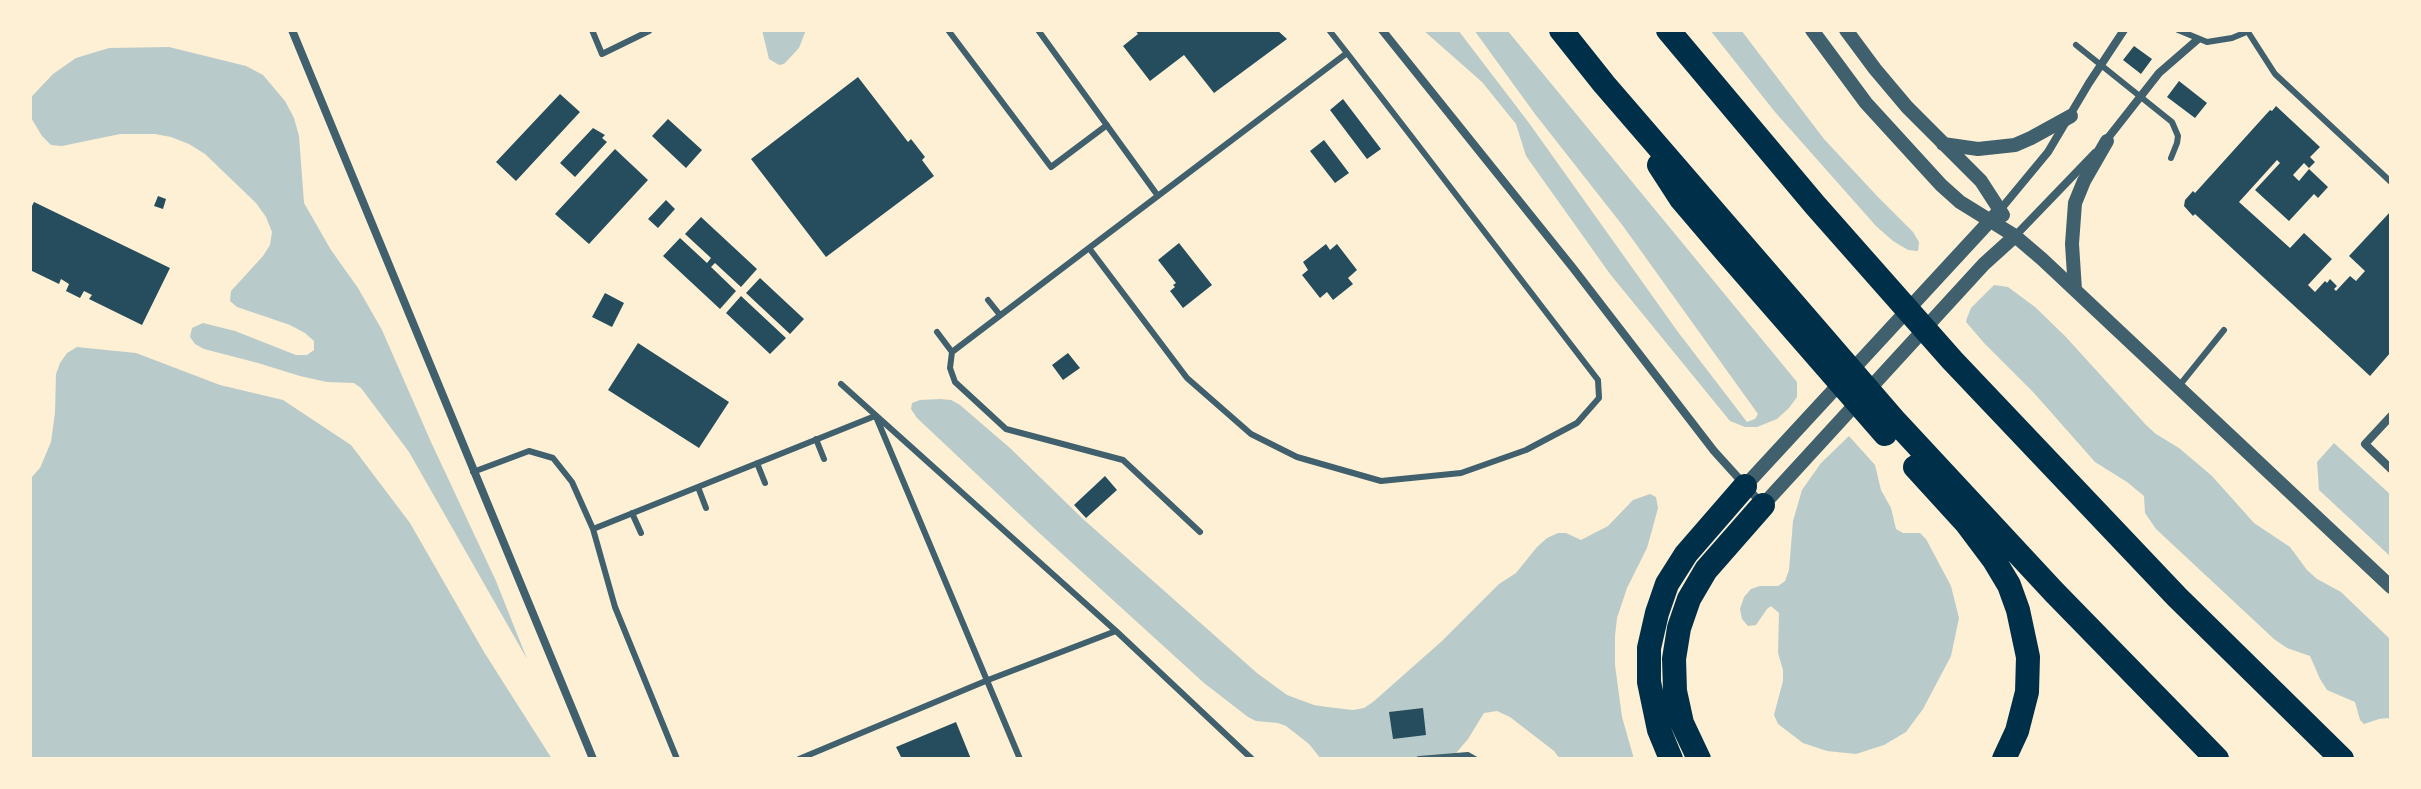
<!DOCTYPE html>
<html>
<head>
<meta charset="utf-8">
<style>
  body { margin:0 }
  #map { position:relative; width:2421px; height:789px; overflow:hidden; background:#fdf0d5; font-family:Georgia,serif }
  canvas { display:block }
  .frame { position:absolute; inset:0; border:32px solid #fdf0d5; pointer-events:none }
</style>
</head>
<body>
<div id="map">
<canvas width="2421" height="789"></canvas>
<div class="frame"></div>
</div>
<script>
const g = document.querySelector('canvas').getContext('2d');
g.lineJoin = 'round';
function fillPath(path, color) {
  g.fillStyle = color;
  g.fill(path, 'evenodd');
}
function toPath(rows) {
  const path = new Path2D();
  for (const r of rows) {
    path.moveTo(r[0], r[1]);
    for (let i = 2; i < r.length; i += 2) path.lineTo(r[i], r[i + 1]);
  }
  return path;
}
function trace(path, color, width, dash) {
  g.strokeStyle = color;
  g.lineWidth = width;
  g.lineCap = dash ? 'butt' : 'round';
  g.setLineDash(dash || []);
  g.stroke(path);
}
fillPath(toPath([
  [762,30,806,30,799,48,784,64,779,65,769,59],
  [1423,30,1458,30,1529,123,1678,332,1747,422,1755,419,1758,414,1623,226,1535,114,1474,30,1507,30,1797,382,1797,397,1789,408,1777,419,1757,427,1745,427,1730,421,1610,274,1526,156,1516,124,1482,82],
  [1710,30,1741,30,1824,139,1878,197,1913,232,1919,242,1918,251,1908,250,1893,241,1876,226,1775,112],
  [169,47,246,66,263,75,285,101,294,118,299,136,304,203,331,250,358,288,382,330,431,442,496,581,527,659,409,452,361,388,354,383,327,382,300,376,258,363,204,349,195,344,190,337,192,328,203,323,235,331,296,355,307,355,314,350,314,341,305,333,290,325,237,307,230,301,231,291,263,256,270,245,272,232,266,217,256,203,205,154,189,144,171,137,155,134,120,134,62,146,51,145,42,136,30,116,30,99,34,94,53,74,76,58,109,48],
  [1994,285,2008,287,2035,307,2065,336,2146,425,2156,434,2179,448,2212,476,2254,523,2290,547,2307,570,2317,579,2341,592,2391,640,2391,721,2388,718,2379,719,2364,724,2360,720,2355,702,2327,690,2320,679,2310,656,2287,648,2274,639,2156,529,2145,513,2144,496,2127,482,2095,462,2034,393,1985,344,1966,322,1967,318,1971,308],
  [77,347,136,353,220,385,283,400,351,445,410,523,484,652,552,759,30,759,30,479,40,468,51,442,55,413,56,374,60,363,67,353],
  [940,399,951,400,960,405,1010,448,1083,519,1257,673,1287,695,1314,705,1327,707,1353,710,1364,708,1373,702,1442,641,1499,584,1516,573,1537,547,1547,538,1558,533,1566,533,1581,540,1608,526,1633,500,1650,494,1656,497,1658,508,1654,523,1647,548,1627,588,1617,618,1615,636,1615,665,1622,717,1634,759,1560,759,1554,751,1510,717,1497,711,1484,713,1468,739,1451,759,1321,759,1309,744,1286,726,1278,723,1256,721,1248,717,1204,683,1036,530,917,418,911,409,912,403,920,400],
  [1849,436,1875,465,1881,490,1891,508,1896,529,1903,533,1920,533,1926,539,1951,586,1959,618,1951,656,1923,709,1906,732,1884,745,1856,754,1827,751,1803,743,1778,724,1774,715,1783,681,1783,670,1778,653,1779,613,1771,606,1767,609,1756,625,1748,626,1742,619,1740,609,1744,597,1751,589,1760,586,1778,586,1785,581,1789,570,1793,521,1802,490,1821,463],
  [2334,443,2391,495,2391,557,2319,490,2317,462]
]), '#b9caca');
fillPath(toPath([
  [1135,30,1277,30,1287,39,1214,93,1184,55,1150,81,1123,46,1138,34],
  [2134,46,2152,59,2141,74,2123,60],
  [858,77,908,142,911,139,925,157,922,160,934,176,826,257,751,159],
  [2179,81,2207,103,2195,118,2167,97],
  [560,94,580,112,516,181,496,162],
  [1343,99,1381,149,1367,159,1330,110],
  [2276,106,2320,147,2310,157,2315,162,2309,168,2304,163,2293,175,2299,181,2309,169,2328,187,2318,198,2314,194,2289,221,2255,190,2280,163,2277,160,2239,202,2290,248,2304,233,2332,259,2308,285,2315,292,2325,281,2327,283,2330,279,2337,286,2334,289,2336,291,2350,276,2356,281,2365,271,2349,256,2391,211,2391,352,2370,376,2195,214,2193,216,2184,206,2185,200,2193,191,2195,193,2270,110,2272,111],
  [668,119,702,150,686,168,652,136],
  [593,128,605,135,602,138,607,142,575,177,560,163],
  [1324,140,1349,173,1335,183,1310,151],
  [615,149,648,180,589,244,555,214],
  [158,196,166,199,163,209,154,206],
  [666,200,675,209,658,228,648,219],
  [34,202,170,268,142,325,89,299,92,295,84,291,80,298,66,291,69,284,61,279,59,284,30,270,30,210],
  [701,217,757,269,741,287,715,263,711,267,736,291,720,309,663,256,680,238,707,263,711,258,685,234],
  [1179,243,1212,285,1183,308,1170,291,1175,287,1173,285,1176,283,1158,260],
  [1326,244,1330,250,1337,244,1357,270,1348,278,1353,284,1333,300,1327,292,1320,298,1302,275,1308,270,1303,262],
  [760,278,804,319,790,334,746,293],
  [605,293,624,303,612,327,592,317],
  [741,296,786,338,770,354,726,313],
  [638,343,729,402,699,448,608,390],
  [1068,353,1080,368,1063,380,1052,365],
  [1105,476,1117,490,1086,518,1074,505],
  [1423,708,1426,735,1393,739,1389,712],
  [956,722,971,759,902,759,896,747]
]), '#264d5e');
trace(toPath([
  [592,30,602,54,649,31],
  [948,30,1051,167,1107,125],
  [1038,30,1158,196],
  [1329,30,1347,53,1411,136,1598,380,1599,398,1577,423,1526,450,1461,473,1381,481,1297,457,1251,434,1187,378,1089,248,1347,53],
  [2178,30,2207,42,2232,38,2249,31],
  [2248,32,2275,74,2391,182],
  [2076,45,2172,122,2178,136,2177,143,2171,158],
  [1089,248,952,352,950,368,955,382,1006,429,1123,460,1200,532],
  [988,300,1000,315],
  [937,332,952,352],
  [841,384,1116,631,1252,759],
  [2179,386,2224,330],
  [877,419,1020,759],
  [816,439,824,459],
  [757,463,765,483],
  [473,472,529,451,553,458,572,482,593,529,875,416],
  [698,487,706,508],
  [632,513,641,533],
  [593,529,615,607,677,759],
  [799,759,988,680,1116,631],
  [1419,759,1468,755,1475,759]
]), '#3f606c', 6);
trace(toPath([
  [292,30,593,759],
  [1382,30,1573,268,1714,451,1762,504],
  [2104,143,2159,73,2197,40],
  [2000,210,2048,152,2089,83,2124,30],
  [2015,236,2095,153],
  [2391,416,2365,444,2391,469]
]), '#3f606c', 8);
trace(toPath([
  [1812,30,1866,103,1941,185,1960,202,2015,236,2042,259,2391,587],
  [1846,30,1875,69,1907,107,1981,181,2003,215],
  [1943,144,1978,149,2015,145,2031,138,2071,116],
  [2075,290,2072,244,2075,203,2084,181,2107,141],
  [1745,486,2000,210],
  [1763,505,1984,264,2015,236]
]), '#3f606c', 14);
trace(toPath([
  [1561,30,1604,84,1896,422,2054,592,2217,759],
  [1668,30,1815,205,1952,360,2177,597,2342,759],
  [1659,165,1681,199,1727,253,1885,434],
  [1915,467,1967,524,1994,560,2009,585,2018,610,2028,657,2027,692,2017,731,2004,759],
  [1671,759,1659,730,1649,682,1649,648,1657,613,1667,584,1686,554,1745,486],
  [1699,759,1682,723,1675,691,1674,659,1679,628,1689,599,1706,570,1763,505]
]), '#003049', 24);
</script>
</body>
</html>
